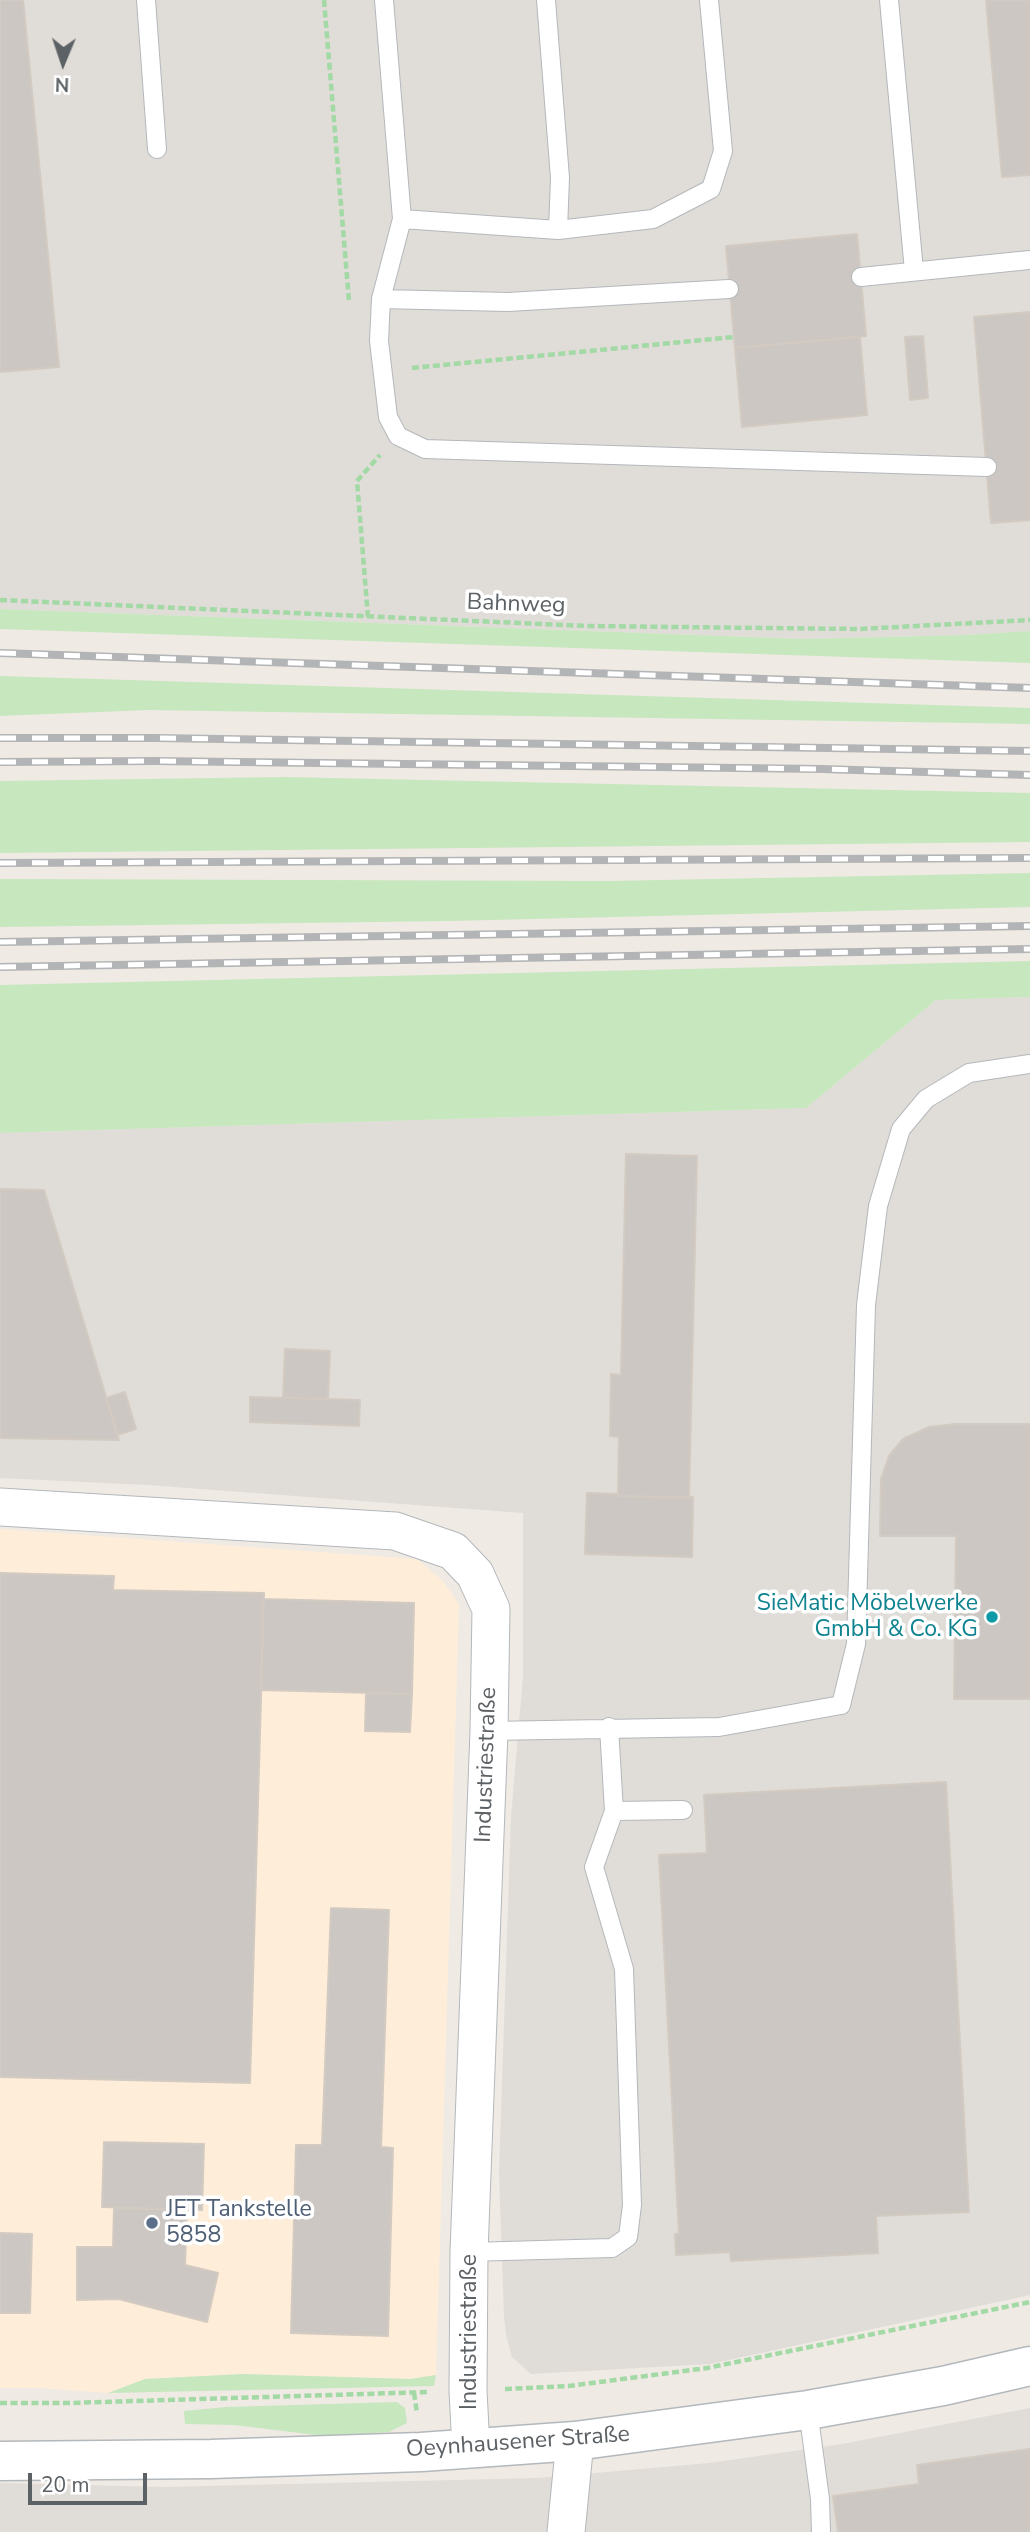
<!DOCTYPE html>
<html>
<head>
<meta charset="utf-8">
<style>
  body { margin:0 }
  #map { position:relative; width:1030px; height:2532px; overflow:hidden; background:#efeae4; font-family:"Nunito Sans",sans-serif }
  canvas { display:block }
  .north { position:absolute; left:28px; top:28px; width:70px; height:70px; -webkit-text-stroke:5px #fff; paint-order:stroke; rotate:182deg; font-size:19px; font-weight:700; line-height:28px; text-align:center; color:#5c6165 }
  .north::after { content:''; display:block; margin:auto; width:24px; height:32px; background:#5c6165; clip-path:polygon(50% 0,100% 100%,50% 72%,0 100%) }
  .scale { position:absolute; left:28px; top:2473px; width:119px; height:32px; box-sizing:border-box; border:4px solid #5c6165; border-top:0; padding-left:9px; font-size:21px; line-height:24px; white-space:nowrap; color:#5c6165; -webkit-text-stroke:5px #fff; paint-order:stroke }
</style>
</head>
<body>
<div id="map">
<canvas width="1030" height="2532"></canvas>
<div class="north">N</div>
<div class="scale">20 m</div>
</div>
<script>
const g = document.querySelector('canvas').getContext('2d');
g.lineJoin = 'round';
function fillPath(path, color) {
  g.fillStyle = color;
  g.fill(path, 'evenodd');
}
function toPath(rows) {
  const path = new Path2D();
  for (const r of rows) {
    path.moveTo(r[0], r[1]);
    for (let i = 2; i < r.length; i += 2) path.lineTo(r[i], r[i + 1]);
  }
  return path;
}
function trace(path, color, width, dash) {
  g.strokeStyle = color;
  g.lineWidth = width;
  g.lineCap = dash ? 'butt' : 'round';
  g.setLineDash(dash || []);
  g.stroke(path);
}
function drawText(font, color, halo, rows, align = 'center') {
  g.font = font + ' "Nunito Sans",sans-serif';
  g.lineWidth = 7;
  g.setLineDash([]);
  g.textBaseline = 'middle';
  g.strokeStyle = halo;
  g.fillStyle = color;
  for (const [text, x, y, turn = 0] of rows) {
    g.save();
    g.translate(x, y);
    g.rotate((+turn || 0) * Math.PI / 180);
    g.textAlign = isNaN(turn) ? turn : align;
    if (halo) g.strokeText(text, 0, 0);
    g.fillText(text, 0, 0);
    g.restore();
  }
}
fillPath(toPath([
  [0,1529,417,1559,443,1581,459,1604,436,2375,410,2379,243,2374,145,2379,108,2393,39,2388,0,2388]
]), '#feeed9');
fillPath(toPath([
  [0,0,1030,0,1030,631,966,635,804,639,0,609],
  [1030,997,1030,2295,710,2364,531,2374,512,2357,506,2335,504,2316,499,2172,511,1817,523,1676,523,1513,147,1485,0,1478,0,1133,806,1108,936,1000],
  [1030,2408,1030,2532,0,2532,0,2483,165,2487,538,2478,709,2463,842,2444]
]), '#e0dcd8');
fillPath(toPath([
  [0,609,804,639,966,635,1030,631,1030,663,0,629],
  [0,676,1030,708,1030,724,148,710,0,716],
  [285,777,1030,793,1030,842,0,853,0,781],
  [1030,873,1030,907,449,921,0,927,0,879,608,881],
  [1030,961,1030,997,936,1000,806,1108,0,1133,0,985],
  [243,2374,410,2379,436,2375,434,2386,108,2393,145,2379],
  [397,2402,405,2408,407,2423,389,2432,324,2436,234,2425,185,2424,184,2411,226,2407]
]), '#c7e7bf');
const building = toPath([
  [0,0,23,0,59,367,0,372,0,0],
  [986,0,1030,0,1030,175,1002,177,986,0],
  [857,234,866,336,735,348,726,246,857,234],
  [1030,312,1030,520,991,523,974,317,1030,312],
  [923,336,928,398,910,400,905,337,923,336],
  [860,337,867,415,742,427,735,348,860,337],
  [626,1154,697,1156,689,1498,618,1496,619,1437,610,1436,611,1374,621,1375,626,1154],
  [0,1189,44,1190,119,1440,0,1438,0,1189],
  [285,1349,330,1351,328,1399,283,1398,285,1349],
  [125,1392,136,1429,117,1435,106,1398,125,1392],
  [250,1397,360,1400,359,1426,250,1422,250,1397],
  [956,1424,1030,1424,1030,1699,954,1699,956,1536,880,1536,881,1479,889,1456,903,1439,929,1427,956,1424],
  [587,1493,618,1494,618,1496,693,1497,692,1557,585,1554,587,1493],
  [0,1573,114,1576,113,1590,264,1593,250,2083,0,2077,0,1573],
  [263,1599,414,1603,412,1694,261,1690,263,1599],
  [366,1693,412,1694,410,1732,365,1731,366,1693],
  [946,1782,969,2212,876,2216,878,2253,731,2261,730,2252,676,2255,675,2234,679,2234,659,1855,707,1853,704,1795,946,1782],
  [331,1908,389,1910,381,2147,393,2148,388,2336,291,2333,296,2145,322,2145,331,1908],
  [104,2142,204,2144,202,2210,102,2207,104,2142],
  [114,2208,187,2210,185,2265,218,2273,207,2322,119,2299,77,2300,77,2247,113,2247,114,2208],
  [0,2233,32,2234,30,2313,0,2313,0,2233],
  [1030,2449,1030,2532,838,2532,833,2496,919,2484,917,2465,1030,2449]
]);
fillPath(building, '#ccc7c3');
trace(building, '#d3cac2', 2);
const lane = toPath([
  [146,0,157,149],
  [384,0,402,219,381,299,379,341,388,417,398,436,425,449,987,467],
  [889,0,914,271],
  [402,219,558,230,560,178,546,0],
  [558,230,653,219,711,189,723,151,709,0],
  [861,277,1030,260],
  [381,299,508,302,729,289],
  [609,1727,614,1811],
  [489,1731,719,1727,841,1705,856,1644,866,1305,878,1206,901,1129,926,1099,969,1073,1030,1064],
  [469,2252,612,2248,628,2237,632,2205,624,1969,594,1867,614,1811,683,1810],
  [808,2410,820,2499,821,2532]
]);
const street = toPath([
  [0,1507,395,1531,453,1551,475,1574,491,1609,489,1731,469,2252,468,2391,471,2448],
  [566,2532,575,2441]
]);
const secondary = toPath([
  [0,2461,211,2459,421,2452,575,2441,808,2410,943,2386,1030,2366]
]);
trace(lane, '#b4b8bb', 20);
trace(street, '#b4b8bb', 39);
trace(secondary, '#b3b8bc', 41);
trace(toPath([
  [324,0,349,301],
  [412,368,734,337],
  [0,600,587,626,859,629,1030,620],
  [368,617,357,481,380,455],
  [505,2389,569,2386,707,2368,1030,2302],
  [414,2393,417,2413],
  [0,2403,70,2403,429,2392]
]), '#a2d9a5', 4.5, [7, 3.5]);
trace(lane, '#fff', 18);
trace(street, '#fff', 37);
trace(secondary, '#fff', 38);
const rail = toPath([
  [0,653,1030,688],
  [0,738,154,738,1030,751],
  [0,762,154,761,821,769,1030,775],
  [0,863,1030,858],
  [0,942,1030,926],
  [0,967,1030,949]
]);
trace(rail, '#b3b4b5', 8);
trace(rail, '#fff', 5, [16]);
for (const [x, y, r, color] of [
  [992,1617,7,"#0f9aa8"],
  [152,2223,7,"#5c6f8a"]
]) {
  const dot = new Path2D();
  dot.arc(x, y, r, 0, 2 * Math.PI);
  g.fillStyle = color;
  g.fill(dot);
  trace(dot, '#fff', 2.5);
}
drawText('23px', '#5c6165', '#fff', [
  ["Bahnweg",516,605,2],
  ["Industriestraße",487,1765,-88],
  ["Industriestraße",470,2332,-90],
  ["Oeynhausener Straße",518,2443,-4]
]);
drawText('23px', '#0d838f', '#fff', [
  ["SieMatic Möbelwerke",978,1604],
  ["GmbH & Co. KG",978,1630]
], 'right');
drawText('23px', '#4e5e75', '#fff', [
  ["JET Tankstelle",166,2210],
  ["5858",166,2236]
], 'left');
</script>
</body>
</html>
